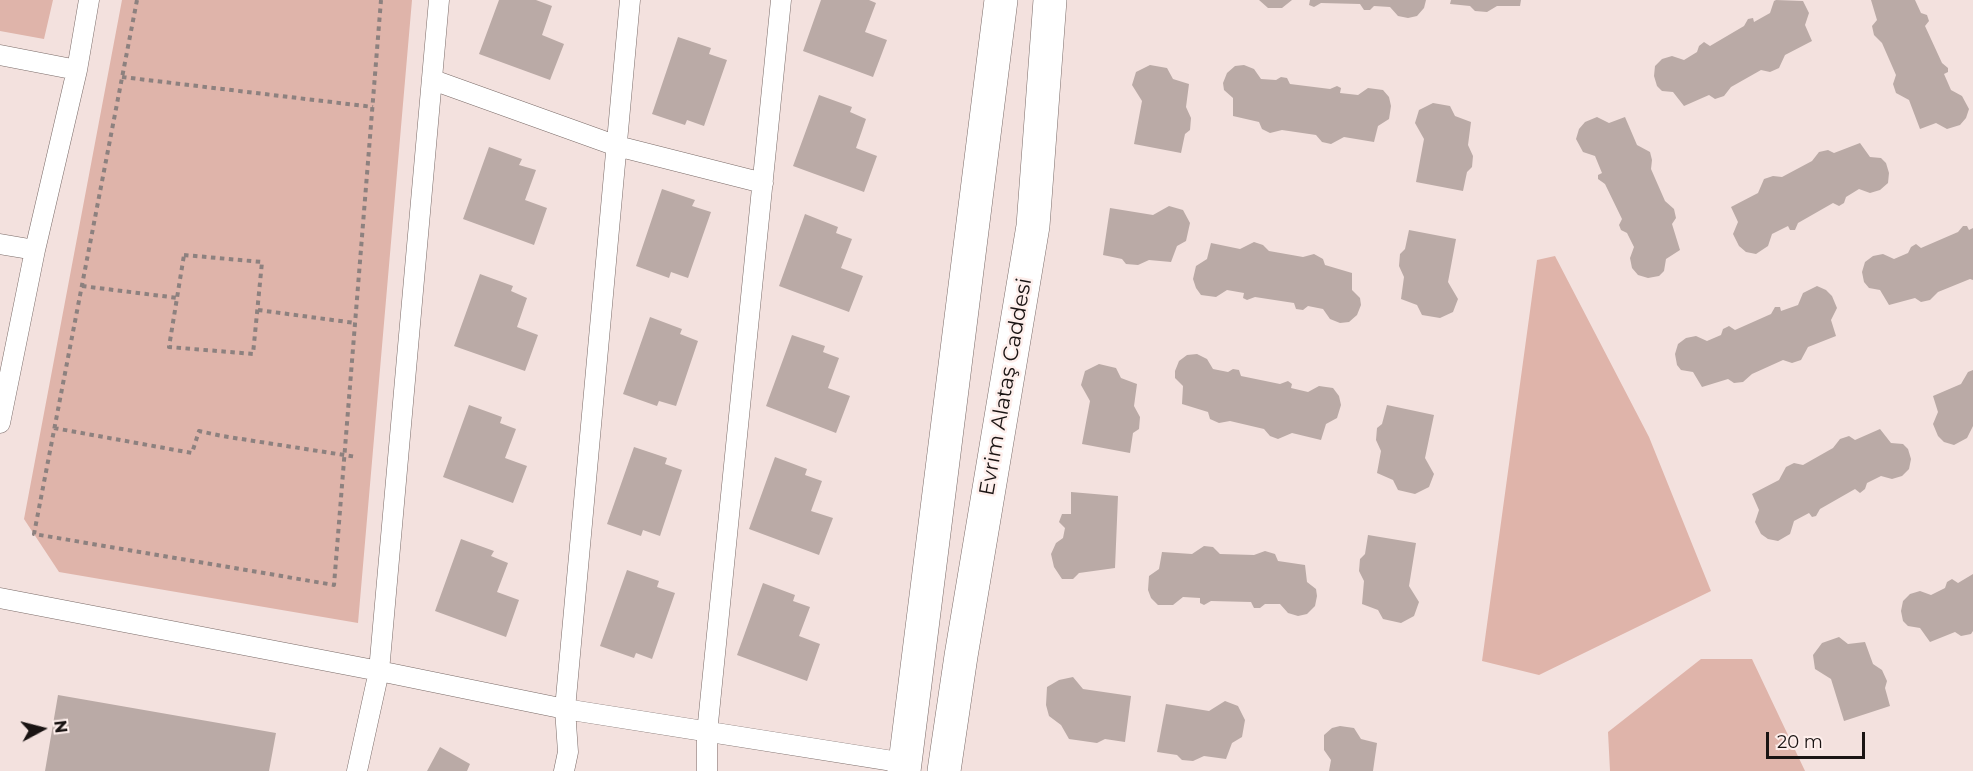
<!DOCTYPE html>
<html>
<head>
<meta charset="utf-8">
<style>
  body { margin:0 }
  #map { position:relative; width:1973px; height:771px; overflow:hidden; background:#f3e1de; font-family:Montserrat,sans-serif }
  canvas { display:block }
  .north { position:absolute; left:12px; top:699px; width:60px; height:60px; -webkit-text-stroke:4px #feefec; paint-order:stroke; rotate:83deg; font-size:16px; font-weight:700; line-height:24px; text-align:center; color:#1a1413 }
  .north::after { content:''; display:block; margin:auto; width:21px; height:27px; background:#1a1413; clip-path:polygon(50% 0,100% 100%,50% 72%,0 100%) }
  .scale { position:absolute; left:1766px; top:732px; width:99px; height:27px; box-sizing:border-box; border:3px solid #1a1413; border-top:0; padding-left:8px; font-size:18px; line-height:21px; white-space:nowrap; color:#1a1413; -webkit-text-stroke:4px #feefec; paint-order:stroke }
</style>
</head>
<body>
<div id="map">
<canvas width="1973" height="771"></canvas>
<div class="north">N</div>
<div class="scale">20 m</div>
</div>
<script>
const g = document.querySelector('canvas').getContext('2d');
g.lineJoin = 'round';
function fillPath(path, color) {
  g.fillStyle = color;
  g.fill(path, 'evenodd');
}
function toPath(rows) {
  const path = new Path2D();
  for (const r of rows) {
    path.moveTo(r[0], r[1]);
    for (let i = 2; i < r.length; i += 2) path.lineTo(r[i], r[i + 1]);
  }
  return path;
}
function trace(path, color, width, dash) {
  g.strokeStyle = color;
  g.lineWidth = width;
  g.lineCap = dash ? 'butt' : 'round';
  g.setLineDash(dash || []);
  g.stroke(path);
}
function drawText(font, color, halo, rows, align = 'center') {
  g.font = font + ' Montserrat,sans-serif';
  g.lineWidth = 5;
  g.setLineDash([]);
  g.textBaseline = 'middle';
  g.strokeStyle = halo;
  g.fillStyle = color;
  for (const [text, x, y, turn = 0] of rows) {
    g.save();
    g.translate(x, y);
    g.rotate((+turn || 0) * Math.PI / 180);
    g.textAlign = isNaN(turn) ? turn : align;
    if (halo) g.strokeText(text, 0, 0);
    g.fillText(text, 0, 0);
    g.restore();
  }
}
fillPath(toPath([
  [0,0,53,0,44,39,0,31],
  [122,0,412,0,358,623,59,572,24,519],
  [1555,256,1649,437,1711,591,1539,675,1482,661,1537,260],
  [1701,659,1752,659,1805,771,1610,771,1608,732]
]), '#dfb4aa');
fillPath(toPath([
  [499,0,536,0,552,6,542,35,564,44,550,80,479,54],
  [821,0,869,0,876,3,865,32,887,40,873,77,803,51],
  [1259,0,1292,0,1282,8,1268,8],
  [1310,0,1426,0,1424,8,1417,16,1408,18,1398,16,1390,7,1374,6,1370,10,1364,10,1360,4,1321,3,1314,7,1309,5],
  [1451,0,1521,0,1520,6,1497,6,1487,12,1475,11,1470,6,1450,4],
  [1776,0,1803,1,1809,13,1805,25,1812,41,1785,55,1779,68,1770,72,1761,70,1731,87,1724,96,1715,99,1709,95,1684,106,1673,92,1662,91,1657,86,1654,76,1655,66,1662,59,1672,56,1684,60,1697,52,1699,46,1704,42,1710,46,1744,26,1748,19,1753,18,1754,22,1770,13,1774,1],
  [1871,0,1915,0,1921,13,1927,15,1929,21,1925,26,1942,63,1948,68,1948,72,1944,74,1951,90,1962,96,1969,109,1966,118,1960,125,1947,129,1936,123,1920,129,1909,100,1896,93,1893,84,1896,75,1882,43,1874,35,1872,26,1877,20],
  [678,37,711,48,709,54,727,60,704,126,687,120,685,125,652,114],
  [1150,65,1167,68,1173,79,1189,84,1186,107,1191,118,1190,130,1185,134,1181,153,1134,144,1142,101,1132,85,1136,72],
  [1244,65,1254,69,1261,79,1276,80,1281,77,1287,78,1290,84,1330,89,1337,86,1341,88,1340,93,1358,95,1368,88,1383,90,1389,97,1391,106,1389,119,1378,126,1374,142,1344,137,1331,144,1322,142,1316,135,1282,130,1270,133,1262,129,1259,122,1233,116,1233,98,1224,90,1223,83,1227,73,1235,66],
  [819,95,852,107,850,112,866,119,856,148,877,156,864,192,793,166],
  [1433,103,1450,106,1455,116,1471,122,1468,145,1473,156,1472,167,1467,172,1463,191,1416,182,1424,139,1415,123,1419,110],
  [1597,117,1609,123,1625,117,1637,145,1650,152,1652,160,1651,169,1665,201,1674,209,1676,218,1672,224,1680,250,1666,259,1664,271,1659,276,1648,278,1638,275,1632,268,1630,258,1634,247,1627,233,1621,230,1619,225,1622,219,1605,184,1598,179,1598,175,1602,173,1595,156,1583,152,1576,139,1579,129,1585,122],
  [1860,143,1870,157,1881,158,1886,163,1889,173,1888,183,1880,190,1870,193,1859,189,1846,197,1844,203,1839,206,1833,203,1798,223,1795,230,1790,230,1788,226,1772,234,1768,246,1756,254,1746,252,1739,246,1733,234,1738,222,1731,207,1758,193,1764,179,1773,176,1782,177,1812,161,1819,152,1828,150,1834,153],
  [489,147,522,159,519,165,536,170,525,200,547,208,534,245,463,219],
  [662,189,695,200,692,206,711,212,688,278,671,272,669,278,636,266],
  [1169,206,1183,210,1190,223,1186,241,1177,246,1171,262,1149,260,1138,265,1126,264,1122,259,1103,255,1110,208,1153,215],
  [805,214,838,227,836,233,852,239,841,268,863,276,849,312,779,286],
  [1963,226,1967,226,1969,230,1973,228,1973,280,1970,279,1938,292,1930,300,1921,302,1915,298,1889,305,1880,290,1869,288,1864,282,1862,272,1865,262,1873,256,1883,254,1894,259,1908,253,1911,247,1916,244,1921,248,1958,232],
  [1409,230,1456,239,1448,282,1458,299,1453,312,1440,318,1422,315,1417,305,1401,299,1404,277,1399,266,1400,254,1405,249],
  [1254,242,1263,245,1269,251,1303,257,1314,254,1323,259,1325,265,1352,273,1352,290,1360,298,1361,305,1357,315,1349,322,1340,323,1330,319,1323,309,1308,306,1303,310,1296,309,1294,303,1255,297,1247,300,1243,298,1244,293,1227,290,1216,297,1201,295,1196,288,1193,279,1196,266,1207,259,1211,243,1240,249],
  [480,274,513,286,511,291,527,298,517,327,538,335,525,371,454,346],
  [1817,286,1826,290,1832,296,1837,308,1831,320,1836,336,1808,347,1801,360,1792,363,1783,360,1752,374,1743,382,1734,383,1728,379,1702,387,1693,372,1681,370,1677,365,1675,354,1678,344,1686,338,1696,336,1707,341,1721,335,1723,329,1729,326,1735,330,1771,314,1775,307,1780,307,1781,311,1798,305,1803,293],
  [650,317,682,329,680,334,698,341,676,406,659,401,657,406,623,394],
  [792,335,825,346,823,352,839,358,828,388,850,396,836,433,766,406],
  [1197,354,1207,359,1213,369,1228,372,1233,369,1239,370,1241,376,1280,384,1288,381,1292,384,1291,388,1308,392,1319,386,1333,388,1339,396,1341,405,1337,418,1326,424,1321,440,1292,433,1278,439,1270,436,1264,429,1230,421,1219,423,1210,419,1208,412,1182,404,1183,386,1175,378,1175,371,1179,361,1187,355],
  [1099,364,1116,368,1121,378,1137,384,1134,406,1140,417,1139,429,1133,433,1130,453,1082,444,1090,401,1081,385,1085,371],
  [1973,370,1973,426,1967,438,1954,445,1944,442,1938,436,1933,424,1938,412,1933,396,1961,384,1968,372],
  [469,405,502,417,500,423,516,429,505,458,527,466,513,503,443,477],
  [1387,405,1434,415,1425,458,1434,474,1429,487,1415,494,1398,490,1393,480,1377,473,1381,451,1376,440,1377,428,1382,424],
  [1880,429,1891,443,1903,444,1908,449,1911,459,1909,469,1902,476,1892,479,1881,476,1867,483,1865,489,1860,493,1855,489,1820,509,1816,516,1812,517,1809,513,1794,521,1790,534,1778,541,1768,539,1761,534,1755,522,1759,510,1752,494,1779,480,1786,467,1794,463,1803,465,1833,448,1840,439,1849,436,1855,440],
  [634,447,667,458,665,464,682,470,660,536,643,530,641,536,607,524],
  [775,457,807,469,805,475,822,481,811,511,833,518,819,555,749,529],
  [1071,492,1118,496,1115,568,1079,573,1073,579,1062,579,1054,567,1051,554,1056,543,1063,538,1065,528,1059,522,1062,514,1071,514],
  [1368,535,1416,543,1409,586,1419,602,1414,616,1401,623,1383,619,1378,610,1362,604,1364,581,1359,571,1360,559,1365,554],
  [461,539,494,551,491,556,508,563,497,592,519,600,506,637,435,611],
  [1204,546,1213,547,1220,554,1254,555,1265,551,1275,554,1278,561,1305,565,1307,582,1316,589,1317,596,1315,606,1307,614,1298,616,1288,613,1280,604,1265,604,1260,608,1254,608,1251,602,1211,601,1204,605,1200,603,1200,598,1183,597,1173,605,1158,605,1151,598,1148,590,1149,576,1159,569,1162,552,1192,554],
  [627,570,659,581,657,587,675,593,652,659,636,653,634,658,600,646],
  [1973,574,1973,631,1971,634,1961,636,1955,632,1930,642,1920,628,1908,626,1903,621,1901,611,1903,601,1910,594,1920,591,1931,595,1945,588,1947,582,1952,579,1958,583],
  [763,583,795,595,793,601,810,607,799,636,820,644,807,681,737,655],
  [1839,637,1848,644,1865,642,1873,664,1882,670,1887,681,1885,688,1890,706,1844,721,1831,679,1815,669,1813,655,1822,643],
  [1073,677,1083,689,1131,696,1125,742,1105,739,1097,743,1069,739,1061,725,1049,716,1046,705,1047,687,1059,680],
  [58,695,276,733,269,771,45,771],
  [1225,701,1238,706,1245,720,1242,737,1232,743,1226,759,1204,756,1193,761,1182,760,1177,755,1157,752,1166,704,1209,711],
  [1340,726,1354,728,1361,739,1377,743,1373,771,1329,771,1331,760,1324,750,1324,735,1332,728],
  [440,747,470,764,467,771,427,771]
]), '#baaaa6');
const service = toPath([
  [0,55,77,70],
  [433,80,617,146,763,183],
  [0,244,35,250],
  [0,423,35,250,77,70,89,0],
  [0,598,379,671,565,709,905,763],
  [357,771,379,671,439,0],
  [564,771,568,752,565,709,630,0],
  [707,771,707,733,781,0]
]);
const secondary = toPath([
  [904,771,1001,0],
  [944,771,961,656,1033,226,1050,0]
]);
trace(service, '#7a6b68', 21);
trace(secondary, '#7a6b68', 34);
trace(toPath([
  [137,0,34,534,334,585,381,0],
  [122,77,373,107],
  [184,255,262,262,253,354,169,347,184,255],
  [82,286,178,298],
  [258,310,355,323],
  [54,428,192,453,199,431,222,436,357,457]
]), '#8d817f', 4, [4.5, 4.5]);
trace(service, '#fff', 20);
trace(secondary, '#fff', 33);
drawText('21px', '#1a1413', '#feefec', [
  ["Evrim Alataş Caddesi",1006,387,-80]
]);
</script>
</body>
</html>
